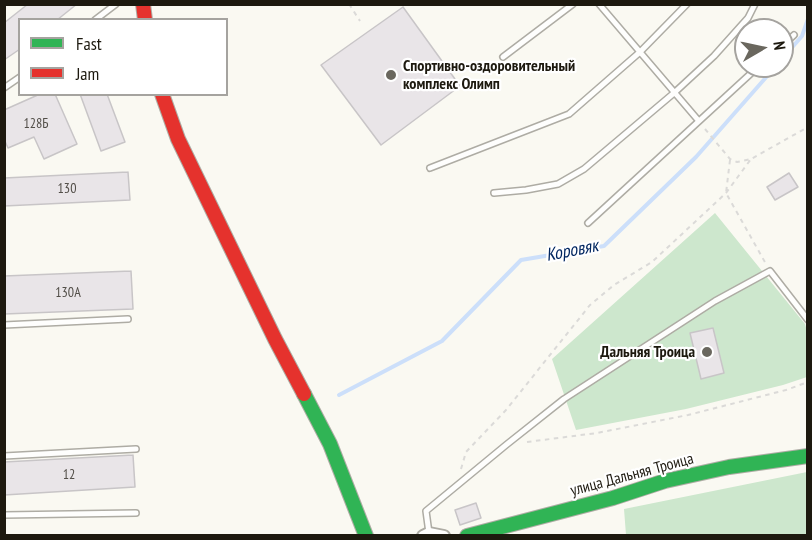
<!DOCTYPE html>
<html>
<head>
<meta charset="utf-8">
<style>
  body { margin:0 }
  #map { position:relative; width:812px; height:540px; overflow:hidden; background:#faf9f2; font-family:"PT Sans Narrow",sans-serif }
  canvas { display:block }
  .frame { position:absolute; inset:0; border:6px solid #1d190f; pointer-events:none }
  .legend { position:absolute; left:18px; top:18px; width:210px; height:78px; box-sizing:border-box; background:#fff; border:2px solid #a5a39f; margin:0; padding:8px 10px; list-style:none; font-size:18px; color:#1d190f }
  .legend li { display:flex; align-items:center; gap:12px; height:30px }
  .legend b { width:30px; border:2px solid #a5a39f }
  .north { position:absolute; left:734px; top:18px; width:60px; height:60px; box-sizing:border-box; background:#fff; border:2px solid #a5a39f; border-radius:50%; rotate:81deg; font-size:16px; font-weight:700; line-height:24px; text-align:center; color:#1d190f }
  .north::after { content:''; display:block; margin:auto; width:21px; height:27px; background:#6a675e; clip-path:polygon(50% 0,100% 100%,50% 72%,0 100%) }
</style>
</head>
<body>
<div id="map">
<canvas width="812" height="540"></canvas>
<div class="frame"></div>
<ul class="legend">
<li><b style="height:8px;background:#30b455"></b>Fast</li>
<li><b style="height:8px;background:#e5322d"></b>Jam</li>
</ul>
<div class="north">N</div>
</div>
<script>
const g = document.querySelector('canvas').getContext('2d');
g.lineJoin = 'round';
function fillPath(path, color) {
  g.fillStyle = color;
  g.fill(path, 'evenodd');
}
function toPath(rows) {
  const path = new Path2D();
  for (const r of rows) {
    path.moveTo(r[0], r[1]);
    for (let i = 2; i < r.length; i += 2) path.lineTo(r[i], r[i + 1]);
  }
  return path;
}
function trace(path, color, width, dash) {
  g.strokeStyle = color;
  g.lineWidth = width;
  g.lineCap = dash ? 'butt' : 'round';
  g.setLineDash(dash || []);
  g.stroke(path);
}
function drawText(font, color, halo, rows, align = 'center') {
  g.font = font + ' "PT Sans Narrow",sans-serif';
  g.lineWidth = 4.5;
  g.setLineDash([]);
  g.textBaseline = 'middle';
  g.strokeStyle = halo;
  g.fillStyle = color;
  for (const [text, x, y, turn = 0] of rows) {
    g.save();
    g.translate(x, y);
    g.rotate((+turn || 0) * Math.PI / 180);
    g.textAlign = isNaN(turn) ? turn : align;
    if (halo) g.strokeText(text, 0, 0);
    g.fillText(text, 0, 0);
    g.restore();
  }
}
fillPath(toPath([
  [715,213,805,324,807,331,807,377,783,385,686,409,576,430,552,359],
  [807,472,807,535,626,535,624,509]
]), '#cde7cd');
trace(toPath([
  [782,59,802,36,808,19],
  [339,395,442,341,521,260,604,246,696,157,776,66]
]), '#ccdffa', 4);
const building = toPath([
  [28,4,77,4,57,20,20,20,20,49,4,60,4,23,28,4],
  [403,7,460,86,381,145,321,65,403,7],
  [40,94,55,94,77,144,44,159,34,137,8,148,4,139,4,110,40,94],
  [80,94,107,94,125,142,101,151,80,94],
  [128,172,130,200,4,206,4,178,128,172],
  [789,173,798,187,775,200,767,187,789,173],
  [131,271,133,309,4,314,4,276,131,271],
  [713,328,724,373,701,379,690,333,713,328],
  [133,455,135,487,4,495,4,462,133,455],
  [476,503,481,518,460,525,455,510,476,503]
]);
fillPath(building, '#e9e5e8');
trace(building, '#c8c5c7', 1.5);
const lane = toPath([
  [599,4,698,120],
  [95,20,116,4],
  [782,46,794,35],
  [503,57,573,4],
  [4,88,20,77],
  [430,168,569,114,640,52,687,4],
  [494,193,526,190,558,184,584,169,674,93,714,56,748,18,755,4],
  [588,223,759,66],
  [4,325,128,319],
  [4,456,136,449],
  [4,515,136,513],
  [429,533,426,511,506,445,564,399,715,301,770,271,808,320]
]);
const street = toPath([
  [423,536,429,533,444,536]
]);
const fast = toPath([
  [304,394,330,444,366,536],
  [467,536,613,498,665,481,729,467,808,456]
]);
const jam = toPath([
  [143,4,145,20],
  [162,94,178,139,275,339,304,394]
]);
trace(lane, '#aeaca4', 8);
trace(street, '#aeaca4', 14);
trace(fast, '#aeaca4', 16);
trace(jam, '#aeaca4', 16);
trace(toPath([
  [349,4,360,21],
  [705,129,730,159,737,162,751,159,808,127],
  [730,160,726,193,766,264],
  [527,442,597,433,688,415,786,390,808,382],
  [461,469,466,452,506,410,590,305,614,285,652,262,726,193,751,159]
]), '#dbdad8', 2, [4.5, 4.5]);
trace(lane, '#fefefd', 5);
trace(street, '#fefefd', 10);
trace(fast, '#30b455', 14);
trace(jam, '#e5322d', 14);
for (const [x, y, r, color] of [
  [391,75,6,"#6a675e"],
  [707,352,6,"#6a675e"]
]) {
  const dot = new Path2D();
  dot.arc(x, y, r, 0, 2 * Math.PI);
  g.fillStyle = color;
  g.fill(dot);
  trace(dot, '#fff', 2);
}
drawText('14px', '#524e48', null, [
  ["128Б",36,124],
  ["130",67,189],
  ["130А",68,293],
  ["12",69,475]
]);
drawText('bold 16px', '#1d190f', '#fff', [
  ["Спортивно-оздоровительный",403,66],
  ["комплекс Олимп",403,84],
  ["Дальняя Троица",695,352,"right"]
], 'left');
drawText('16px', '#1d190f', '#fff', [
  ["улица Дальняя Троица",632,475,-15]
]);
drawText('italic 18px', '#002660', '#fff', [
  ["Коровяк",572,251,-11]
]);
</script>
</body>
</html>
